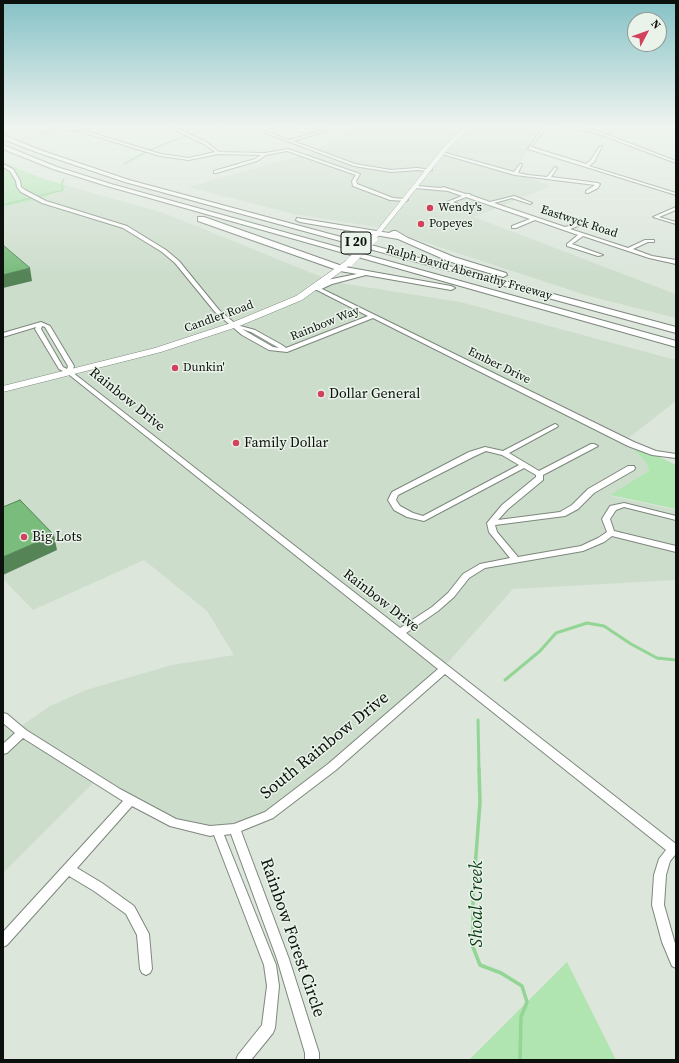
<!DOCTYPE html>
<html>
<head>
<meta charset="utf-8">
<style>
  body { margin:0 }
  #map { position:relative; width:679px; height:1063px; overflow:hidden; background:#dce6db; font-family:"Source Serif 4",serif }
  canvas { display:block }
  .frame { position:absolute; inset:0; border:4px solid #0d110d; pointer-events:none }
  .north { position:absolute; left:627px; top:12px; width:40px; height:40px; box-sizing:border-box; background:#e9f3e9; border:1px solid #919991; border-radius:50%; rotate:49deg; font-size:11px; font-weight:700; line-height:16px; text-align:center; color:#0d110d }
  .north::after { content:''; display:block; margin:auto; width:14px; height:18px; background:#d2425c; clip-path:polygon(50% 0,100% 100%,50% 72%,0 100%) }
</style>
</head>
<body>
<div id="map">
<canvas width="679" height="1063"></canvas>
<div class="frame"></div>
<div class="north">N</div>
</div>
<script>
const g = document.querySelector('canvas').getContext('2d');
g.lineJoin = 'round';
function fillPath(path, color) {
  g.fillStyle = color;
  g.fill(path, 'evenodd');
}
function toPath(rows) {
  const path = new Path2D();
  for (const r of rows) {
    path.moveTo(r[0], r[1]);
    for (let i = 2; i < r.length; i += 2) path.lineTo(r[i], r[i + 1]);
  }
  return path;
}
function trace(path, color, width, dash) {
  g.strokeStyle = color;
  g.lineWidth = width;
  g.lineCap = dash ? 'butt' : 'round';
  g.setLineDash(dash || []);
  g.stroke(path);
}
function drawText(font, color, halo, rows, align = 'center') {
  g.font = font + ' "Source Serif 4",serif';
  g.lineWidth = 3;
  g.setLineDash([]);
  g.textBaseline = 'middle';
  g.strokeStyle = halo;
  g.fillStyle = color;
  for (const [text, x, y, turn = 0] of rows) {
    g.save();
    g.translate(x, y);
    g.rotate((+turn || 0) * Math.PI / 180);
    g.textAlign = isNaN(turn) ? turn : align;
    if (halo) g.strokeText(text, 0, 0);
    g.fillText(text, 0, 0);
    g.restore();
  }
}
fillPath(toPath([
  [353,125,544,125,514,173,552,186,474,217,673,293,676,296,676,318,585,295,382,228,294,214,188,187,312,152,340,136],
  [68,186,164,213,334,282,460,302,676,360,676,401,626,440,646,462,649,471,611,496,676,510,676,580,513,589,441,670,288,803,235,829,184,824,95,781,3,873,3,712,21,726,50,706,86,690,172,665,234,655,207,611,144,560,33,610,3,579,3,207,39,200]
]), '#cdddcc');
fillPath(toPath([
  [3,162,41,178,68,186,39,200,3,207],
  [625,440,676,465,676,509,610,495,649,471,646,462],
  [567,962,616,1060,469,1060]
]), '#b0e4b1');
trace(toPath([
  [190,135,230,125],
  [150,150,185,136],
  [124,164,146,152],
  [39,196,63,190,62,183,64,179],
  [3,205,31,198]
]), '#92d594', 1.5);
trace(toPath([
  [505,680,540,651,556,633,587,623,604,626,631,644,657,658,676,660],
  [478,720,479,770]
]), '#92d594', 3);
trace(toPath([
  [479,769,480,802,473,894,473,947,480,965,501,973,522,986,527,1002,521,1017,520,1060]
]), '#92d594', 3.5);
const minor = toPath([
  [164,125,170,125,206,142,219,152,265,153,288,149,360,174,356,181,357,184,393,198,406,199,408,200,406,201,390,200,353,186,352,181,356,175,287,151,266,155,257,161,216,173,214,173,214,171,255,159,261,155,218,154,189,160,160,156,75,130,56,129,42,134,40,133,60,126,62,127,61,128,76,128,161,154,189,158,215,152,204,144,164,125],
  [288,125,296,125,269,132,289,140,322,131,307,125,314,125,323,128,327,131,293,141,355,164,391,170,417,168,432,170,430,171,417,170,391,172,354,166,263,132,288,125],
  [544,125,548,125,531,147,586,164,590,161,600,146,602,146,594,162,589,166,676,193,676,195,528,149,544,125],
  [559,125,569,125,598,131,676,161,676,163,596,133,559,125],
  [442,152,514,172,520,164,522,164,518,173,528,175,547,177,555,167,557,168,551,177,598,183,600,184,598,188,588,193,586,193,586,191,595,185,515,175,442,154,442,152],
  [3,164,13,169,20,181,21,187,25,190,46,201,127,226,166,250,179,261,219,310,237,325,255,330,282,345,286,348,368,316,313,288,318,287,634,442,656,451,676,454,676,458,652,455,628,446,373,318,287,352,269,350,242,335,215,312,175,263,162,252,123,228,42,203,21,192,17,187,16,181,10,171,3,167,3,164],
  [242,329,251,332,279,348,273,347,242,329],
  [417,186,441,188,443,187,466,194,470,194,470,195,490,202,514,196,532,203,530,204,512,198,494,203,565,227,586,221,586,223,570,229,628,248,645,240,654,240,654,242,648,242,633,249,652,256,676,260,676,264,649,258,583,236,572,244,603,255,598,256,567,246,567,244,578,235,535,220,516,228,512,228,512,226,530,219,466,197,453,202,467,208,463,209,447,202,462,196,448,191,415,188,415,187,417,186],
  [676,207,676,210,659,217,676,222,676,224,653,217,676,207],
  [41,322,50,326,74,366,72,372,400,628,432,607,448,593,463,574,480,564,510,558,489,532,487,523,502,505,536,477,536,475,524,468,424,521,407,517,394,510,388,500,392,492,469,452,485,447,503,451,555,424,557,425,558,426,557,427,509,453,539,471,591,444,594,444,598,446,543,475,543,480,508,509,498,520,560,512,572,505,588,489,628,466,634,466,635,468,634,470,594,493,578,509,565,516,495,525,497,532,518,557,581,546,598,538,607,532,602,519,610,506,624,503,676,516,676,520,624,507,616,510,610,519,614,531,676,546,676,552,612,536,604,542,583,551,485,568,469,578,454,597,438,611,406,633,676,844,676,856,675,855,670,861,666,875,664,905,676,947,676,968,672,966,662,942,652,905,654,875,659,859,666,850,445,674,336,770,273,818,241,831,289,959,319,1053,319,1060,305,1060,305,1053,277,959,231,834,224,835,276,965,279,986,275,1028,273,1033,251,1060,236,1060,238,1055,262,1025,267,986,264,965,214,835,210,836,170,826,132,806,77,868,102,883,134,906,149,934,152,969,150,973,146,975,142,973,140,969,137,935,126,914,94,891,69,876,7,945,3,947,3,932,123,801,23,738,7,753,3,754,3,744,15,733,3,723,3,713,7,714,26,730,120,789,176,819,210,826,234,824,265,812,328,764,438,669,67,373,59,369,35,329,36,327,3,337,3,333,41,322],
  [42,326,45,327,68,366,67,369,63,367,41,329,42,326],
  [486,451,502,455,519,465,423,516,413,513,400,506,396,500,398,495,475,456,486,451]
]);
const major = toPath([
  [467,125,472,125,447,150,375,240,371,240,371,238,443,148,467,125],
  [347,260,353,260,354,262,302,300,237,327,161,352,3,392,3,386,155,348,231,323,296,296,347,260]
]);
const highway = toPath([
  [3,135,40,150,129,180,676,327,676,333,125,182,36,152,3,139,3,135],
  [3,145,57,167,111,184,676,341,676,347,107,186,53,169,3,149,3,145],
  [198,217,204,217,345,267,451,286,455,288,451,290,366,275,332,284,319,290,313,290,313,286,327,280,357,274,340,271,198,221,198,217],
  [297,218,389,233,393,231,396,231,408,238,454,257,506,273,507,275,503,277,448,261,398,239,300,222,296,220,297,218]
]);
trace(minor, '#7d877d', 2);
trace(major, '#7d877d', 1);
trace(highway, '#7d877d', 2);
fillPath(minor, '#fff');
fillPath(major, '#fff');
fillPath(highway, '#fff');
const majorBridge = toPath([
  [350,262,373,239]
]);
trace(majorBridge, '#7d877d', 8, []);
trace(majorBridge, '#fff', 8);
fillPath(toPath([
  [30,268,32,281,3,288,3,275],
  [54,535,57,550,3,575,3,557]
]), '#558457');
const building = toPath([
  [3,245,30,268,3,275,3,245],
  [20,500,54,535,3,557,3,507,20,500]
]);
fillPath(building, '#79bc7c');
trace(building, '#558457', 1);
const sky = g.createLinearGradient(0, 0, 0, 274);
sky.addColorStop(0, '#85c1c6');
sky.addColorStop(0.46, '#eff4ef');
sky.addColorStop(1, '#eff4ef00');
g.fillStyle = sky;
g.fillRect(0, 0, 679, 274);
for (const [x, y, r, color] of [
  [430,208,4,"#d2425c"],
  [421,224,4,"#d2425c"],
  [175,368,4,"#d2425c"],
  [321,394,4,"#d2425c"],
  [236,443,4,"#d2425c"],
  [24,537,4,"#d2425c"]
]) {
  const dot = new Path2D();
  dot.arc(x, y, r, 0, 2 * Math.PI);
  g.fillStyle = color;
  g.fill(dot);
  trace(dot, '#e9f3e9', 1.5);
}
drawText('12px', '#0d110d', '#e9f3e9', [
  ["Wendy's",438,208],
  ["Popeyes",429,224],
  ["Dunkin'",183,368]
], 'left');
drawText('12px', '#0d110d', '#e9f3e9', [
  ["Eastwyck Road",579,222,18],
  ["Ralph David Abernathy Freeway",469,273,16],
  ["Candler Road",219,317,-20],
  ["Rainbow Way",325,324,-22],
  ["Ember Drive",499,366,26]
]);
for (const [x, y, w] of [
  [356,243,30]
]) {
  const box = new Path2D();
  box.roundRect(x - w / 2, y - 11, w, 22, 3);
  g.fillStyle = '#e9f3e9';
  g.fill(box);
  trace(box, '#0d110d', 1);
}
drawText('bold 13px', '#0d110d', null, [
  ["I 20",356,243]
]);
drawText('14px', '#0d110d', '#e9f3e9', [
  ["Dollar General",329,394],
  ["Family Dollar",244,443],
  ["Big Lots",32,537]
], 'left');
drawText('14px', '#0d110d', '#e9f3e9', [
  ["Rainbow Drive",127,400,39],
  ["Rainbow Drive",381,601,38]
]);
drawText('17px', '#0d110d', '#e9f3e9', [
  ["South Rainbow Drive",325,746,-39],
  ["Rainbow Forest Circle",292,938,71]
]);
drawText('italic 18px', '#093a10', '#e9f3e9', [
  ["Shoal Creek",477,904,-90]
]);
</script>
</body>
</html>
